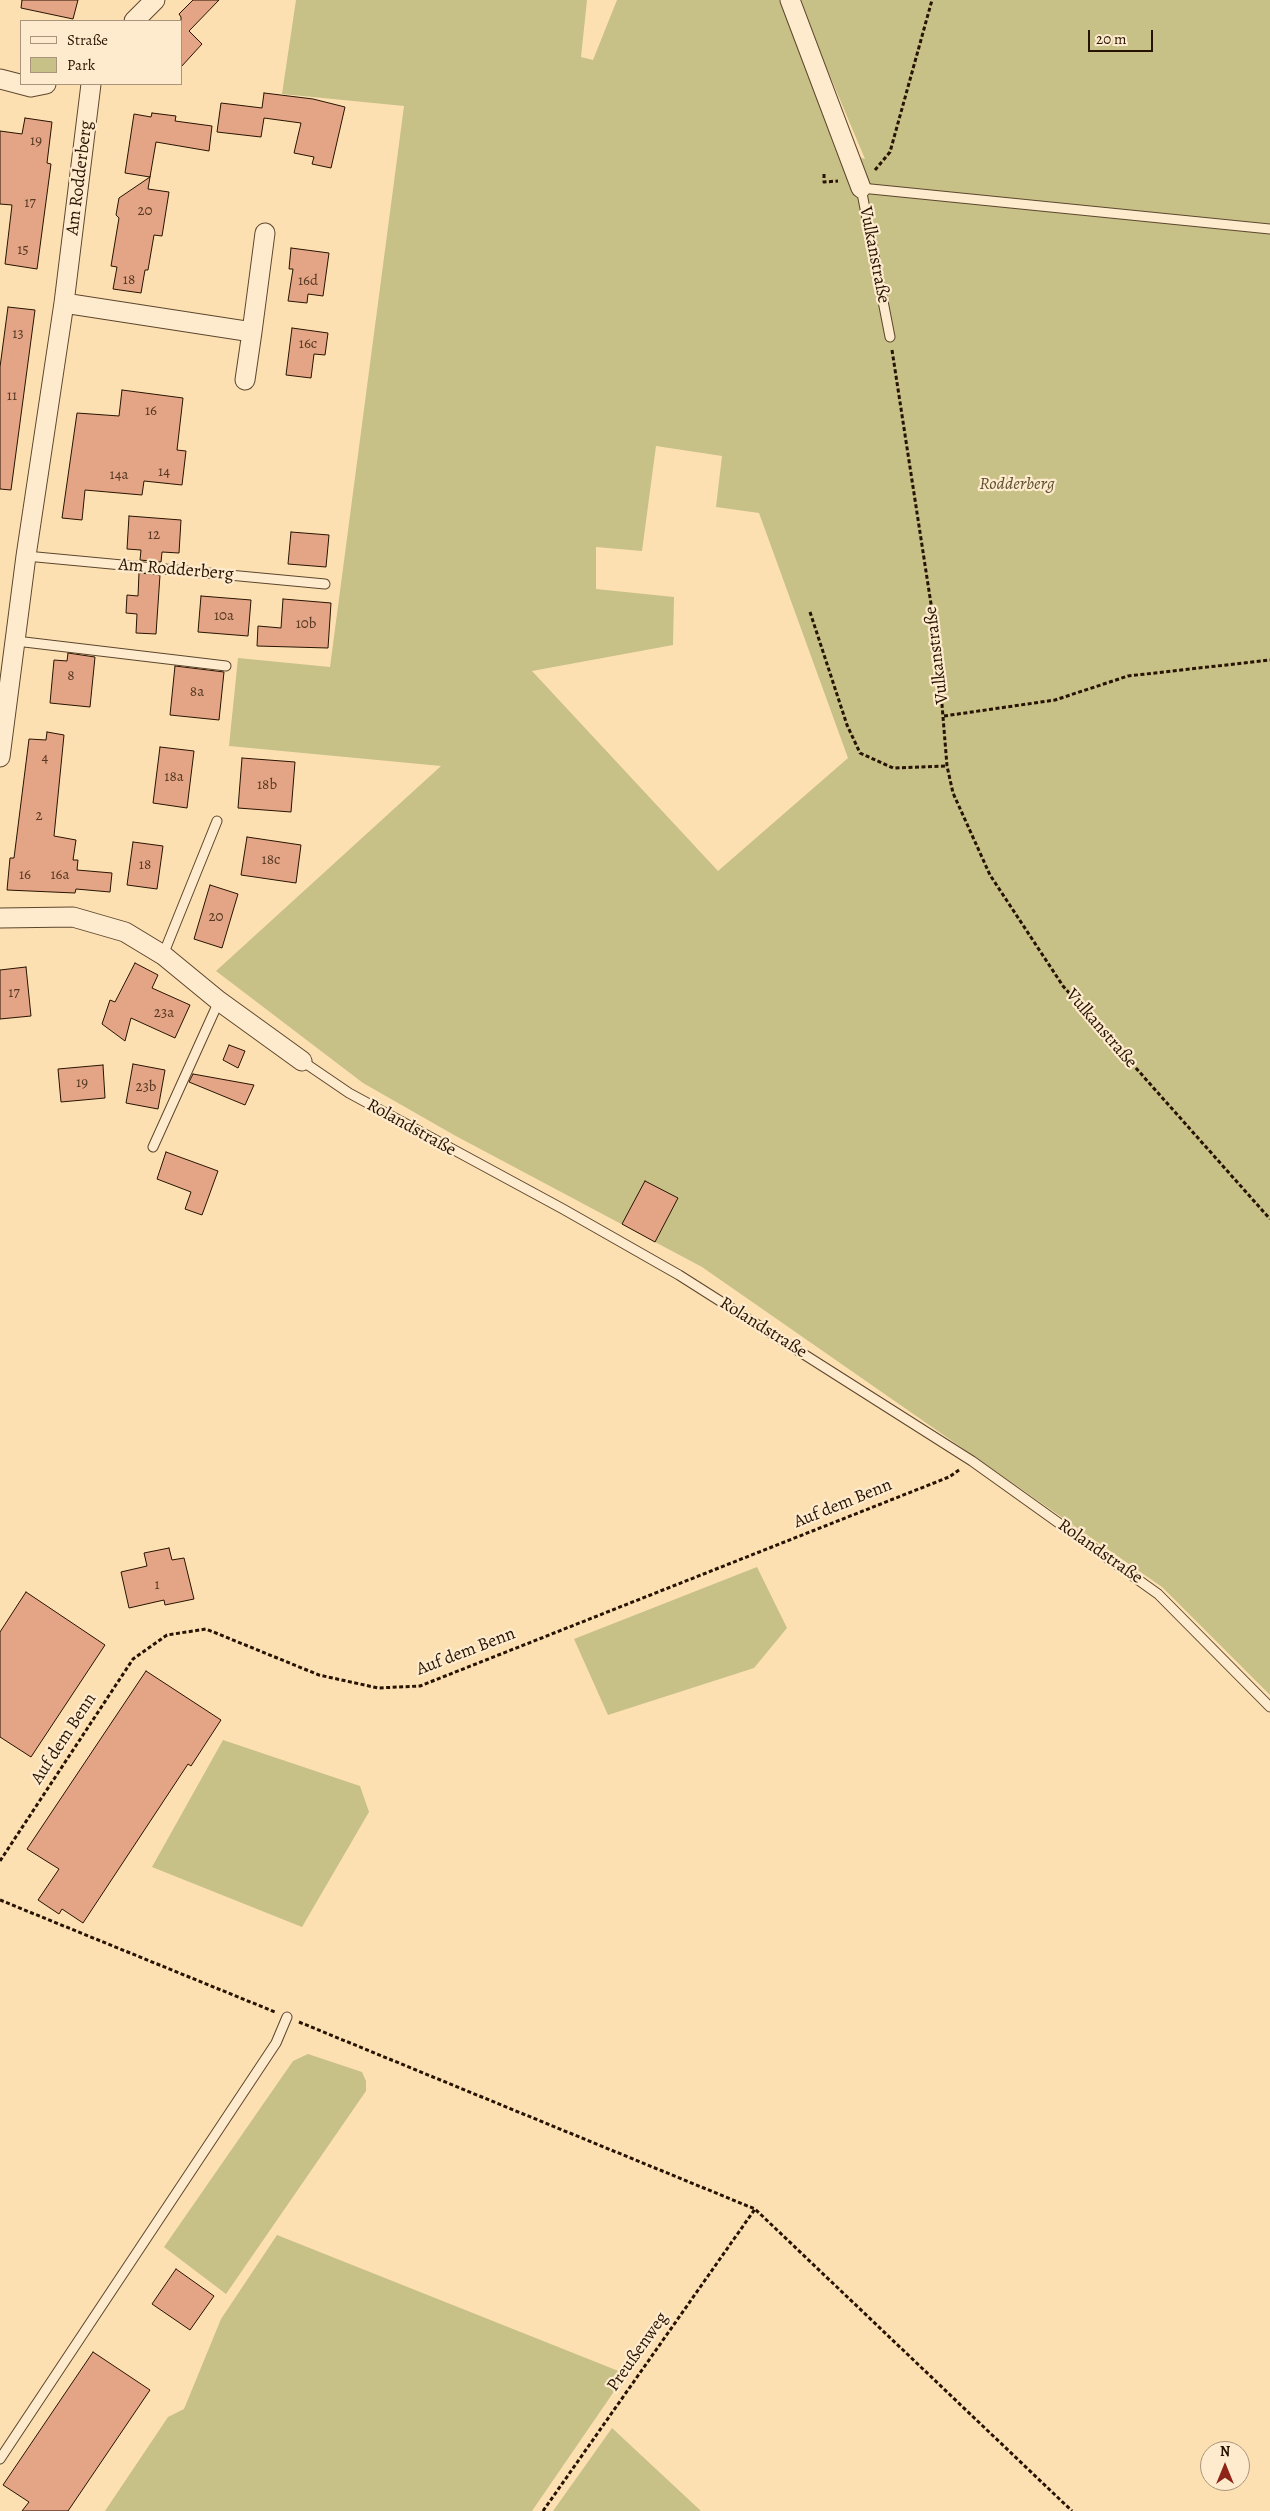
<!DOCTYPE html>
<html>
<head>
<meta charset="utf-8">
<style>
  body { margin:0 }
  #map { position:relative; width:1270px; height:2511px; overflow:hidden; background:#fde0b2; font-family:Alegreya,serif }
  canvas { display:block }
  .legend { position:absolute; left:20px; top:20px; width:162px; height:65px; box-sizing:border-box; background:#feebcd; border:1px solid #a8957b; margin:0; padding:6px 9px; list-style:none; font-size:15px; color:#271301 }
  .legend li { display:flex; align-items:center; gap:10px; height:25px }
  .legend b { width:25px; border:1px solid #a8957b }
  .north { position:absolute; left:1200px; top:2441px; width:50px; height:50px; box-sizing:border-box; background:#feebcd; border:1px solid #a8957b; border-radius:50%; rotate:0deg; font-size:14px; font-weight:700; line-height:20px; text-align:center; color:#271301 }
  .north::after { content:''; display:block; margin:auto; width:18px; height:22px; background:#8f2418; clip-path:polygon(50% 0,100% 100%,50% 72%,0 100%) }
  .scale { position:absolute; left:1088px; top:30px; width:65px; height:22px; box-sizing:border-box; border:2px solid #271301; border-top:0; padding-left:6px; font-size:15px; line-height:18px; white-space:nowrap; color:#271301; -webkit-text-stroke:4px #feebcd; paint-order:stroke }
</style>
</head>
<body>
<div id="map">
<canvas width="1270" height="2511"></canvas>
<ul class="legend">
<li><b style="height:6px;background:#feebcd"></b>Straße</li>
<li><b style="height:14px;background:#c7c087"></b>Park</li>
</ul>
<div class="north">N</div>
<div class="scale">20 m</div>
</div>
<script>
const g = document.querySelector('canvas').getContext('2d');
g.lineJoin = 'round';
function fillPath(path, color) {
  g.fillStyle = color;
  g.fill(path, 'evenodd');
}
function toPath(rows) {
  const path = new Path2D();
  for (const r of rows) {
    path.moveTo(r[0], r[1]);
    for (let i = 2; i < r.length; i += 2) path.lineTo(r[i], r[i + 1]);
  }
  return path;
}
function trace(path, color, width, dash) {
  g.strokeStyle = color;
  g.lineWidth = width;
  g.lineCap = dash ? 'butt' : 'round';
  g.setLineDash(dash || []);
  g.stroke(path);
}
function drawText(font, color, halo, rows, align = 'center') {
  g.font = font + ' Alegreya,serif';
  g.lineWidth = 4.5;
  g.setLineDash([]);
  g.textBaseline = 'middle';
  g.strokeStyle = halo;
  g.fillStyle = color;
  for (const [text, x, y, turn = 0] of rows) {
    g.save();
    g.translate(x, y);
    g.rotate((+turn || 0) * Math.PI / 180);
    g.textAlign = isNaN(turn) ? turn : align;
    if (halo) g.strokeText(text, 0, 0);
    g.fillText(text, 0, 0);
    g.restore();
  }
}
fillPath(toPath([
  [296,0,587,0,581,57,593,60,617,0,782,0,835,149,865,159,798,0,1270,0,1270,1695,1162,1587,702,1267,454,1135,363,1083,216,971,441,766,229,746,238,658,330,667,404,106,282,94],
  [656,446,722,456,716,507,759,513,848,758,718,871,532,671,673,645,674,597,596,589,596,547,642,551],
  [757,1567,787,1628,754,1668,608,1715,574,1639],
  [223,1740,360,1786,369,1812,302,1927,152,1867],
  [308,2054,362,2072,366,2081,366,2091,226,2294,164,2247,293,2061],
  [277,2235,626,2374,532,2511,105,2511,168,2417,184,2409,221,2319],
  [612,2428,701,2511,553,2511]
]), '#c7c087');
const building = toPath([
  [22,0,78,0,73,19,21,8,22,0],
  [193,0,219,0,189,31,202,44,181,67,181,17,179,14,193,0],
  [264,93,313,99,345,107,331,168,312,164,314,157,294,153,301,123,264,118,261,137,217,132,221,103,262,108,264,93],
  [152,113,176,116,175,121,212,126,209,151,156,142,150,177,125,173,134,114,151,117,152,113],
  [25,118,52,122,47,163,51,164,37,269,5,264,12,205,0,204,0,131,22,134,25,118],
  [150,177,148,189,169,192,162,236,154,235,148,270,145,270,141,293,113,289,117,267,111,266,119,218,116,215,119,198,150,177],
  [291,248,329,253,323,296,308,294,307,303,288,301,293,269,289,269,291,248],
  [8,307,35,310,11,490,0,489,0,367,8,307],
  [292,328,328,333,325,355,314,354,311,378,286,375,292,328],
  [122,390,183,398,177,450,186,451,182,485,144,481,142,495,85,490,82,520,62,518,77,413,119,416,122,390],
  [129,516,181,520,179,553,162,552,161,562,140,560,141,550,127,549,129,516],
  [291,532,329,535,326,567,288,564,291,532],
  [139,573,160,575,156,634,136,633,137,614,126,613,127,595,138,596,139,573],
  [201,596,251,600,248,636,198,632,201,596],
  [283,599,331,603,328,648,257,646,258,626,281,628,283,599],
  [68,653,95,657,90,707,50,703,54,660,67,661,68,653],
  [175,666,224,672,219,720,170,715,175,666],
  [47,732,64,735,54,836,76,840,73,860,78,860,77,870,112,873,110,892,76,889,75,893,7,890,10,858,14,858,29,739,46,740,47,732],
  [160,747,194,751,187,808,153,803,160,747],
  [242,758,295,762,291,812,238,808,242,758],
  [247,837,301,845,296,883,241,875,247,837],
  [133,842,163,846,157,889,127,885,133,842],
  [210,885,238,894,222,948,194,939,210,885],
  [135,963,158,975,152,988,190,1005,175,1038,131,1018,125,1041,102,1024,110,1000,115,1002,135,963],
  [26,967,31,1016,0,1019,0,970,26,967],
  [229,1045,245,1051,238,1068,223,1060,229,1045],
  [133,1064,165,1070,158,1109,126,1103,133,1064],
  [103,1065,105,1098,61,1102,58,1069,103,1065],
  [193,1074,254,1085,245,1105,189,1082,193,1074],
  [166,1152,218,1171,202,1215,185,1209,191,1192,157,1179,166,1152],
  [645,1181,678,1198,655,1242,622,1224,645,1181],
  [169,1548,172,1560,184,1558,194,1599,165,1605,164,1600,129,1608,121,1572,147,1566,144,1553,169,1548],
  [26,1592,105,1645,31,1757,0,1737,0,1632,26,1592],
  [146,1671,221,1720,191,1766,188,1764,83,1923,62,1909,59,1914,38,1900,59,1869,27,1849,146,1671],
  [176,2269,214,2296,190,2330,152,2304,176,2269],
  [93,2352,150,2390,68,2511,22,2511,29,2502,3,2485,93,2352]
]);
fillPath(building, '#e3a585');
trace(building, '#271301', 1);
const service = toPath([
  [890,337,861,188,1270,229],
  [26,556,325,584],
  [16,641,226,666],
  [163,955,217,821],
  [302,1061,349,1093,563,1209,679,1275,972,1461,1158,1594,1270,1707],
  [153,1147,219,1001],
  [0,2459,276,2043,287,2017]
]);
const minor = toPath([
  [790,0,861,188],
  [134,21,155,0],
  [0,79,31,87,46,84],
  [64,303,252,332,265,233],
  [245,380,252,332],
  [0,757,26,556,64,303,91,84],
  [0,918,73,917,125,932,163,955,219,1001,302,1061]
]);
trace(service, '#5c462d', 11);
trace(minor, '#5c462d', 21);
trace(toPath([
  [875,170,890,152,932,0],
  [824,174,824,182,838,181],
  [892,350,937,643,947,766,953,793,990,875,1063,986,1270,1219],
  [810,612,847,725,860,753,893,768,947,766],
  [944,716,1055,700,1128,676,1270,660],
  [0,1861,133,1659,167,1635,206,1629,319,1675,378,1688,420,1686,949,1477,959,1470],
  [0,1900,275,2012],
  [299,2022,755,2209,1072,2511],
  [543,2511,755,2209]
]), '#271301', 3, [4, 2.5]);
trace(service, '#feebcd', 9);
trace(minor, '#feebcd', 19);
drawText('15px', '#563822', null, [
  ["19",36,141],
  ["17",30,203],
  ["20",145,211],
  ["15",23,250],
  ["18",129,280],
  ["16d",308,281],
  ["13",18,334],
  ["16c",308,344],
  ["11",12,396],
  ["16",151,411],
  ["14",164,472],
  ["14a",119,475],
  ["12",154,535],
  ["10a",224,616],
  ["10b",306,624],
  ["8",71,676],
  ["8a",197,692],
  ["4",45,758],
  ["18a",174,777],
  ["18b",267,785],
  ["2",39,816],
  ["18c",271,860],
  ["18",145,865],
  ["16",25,875],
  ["16a",60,875],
  ["20",216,917],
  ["17",14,993],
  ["23a",164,1013],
  ["19",82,1083],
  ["23b",146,1087],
  ["1",157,1585]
]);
drawText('18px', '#271301', '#feebcd', [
  ["Am Rodderberg",80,178,-83],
  ["Vulkanstraße",874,255,79],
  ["Am Rodderberg",176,570,5],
  ["Vulkanstraße",937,655,-97],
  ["Vulkanstraße",1101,1029,49],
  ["Rolandstraße",411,1128,29],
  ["Rolandstraße",763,1328,32],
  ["Auf dem Benn",843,1504,-22],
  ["Rolandstraße",1100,1552,35],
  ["Auf dem Benn",466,1652,-21],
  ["Auf dem Benn",64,1739,-57],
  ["Preußenweg",638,2352,-55]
]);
drawText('italic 18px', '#5f5030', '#feebcd', [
  ["Rodderberg",1017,485]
]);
</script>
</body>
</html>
